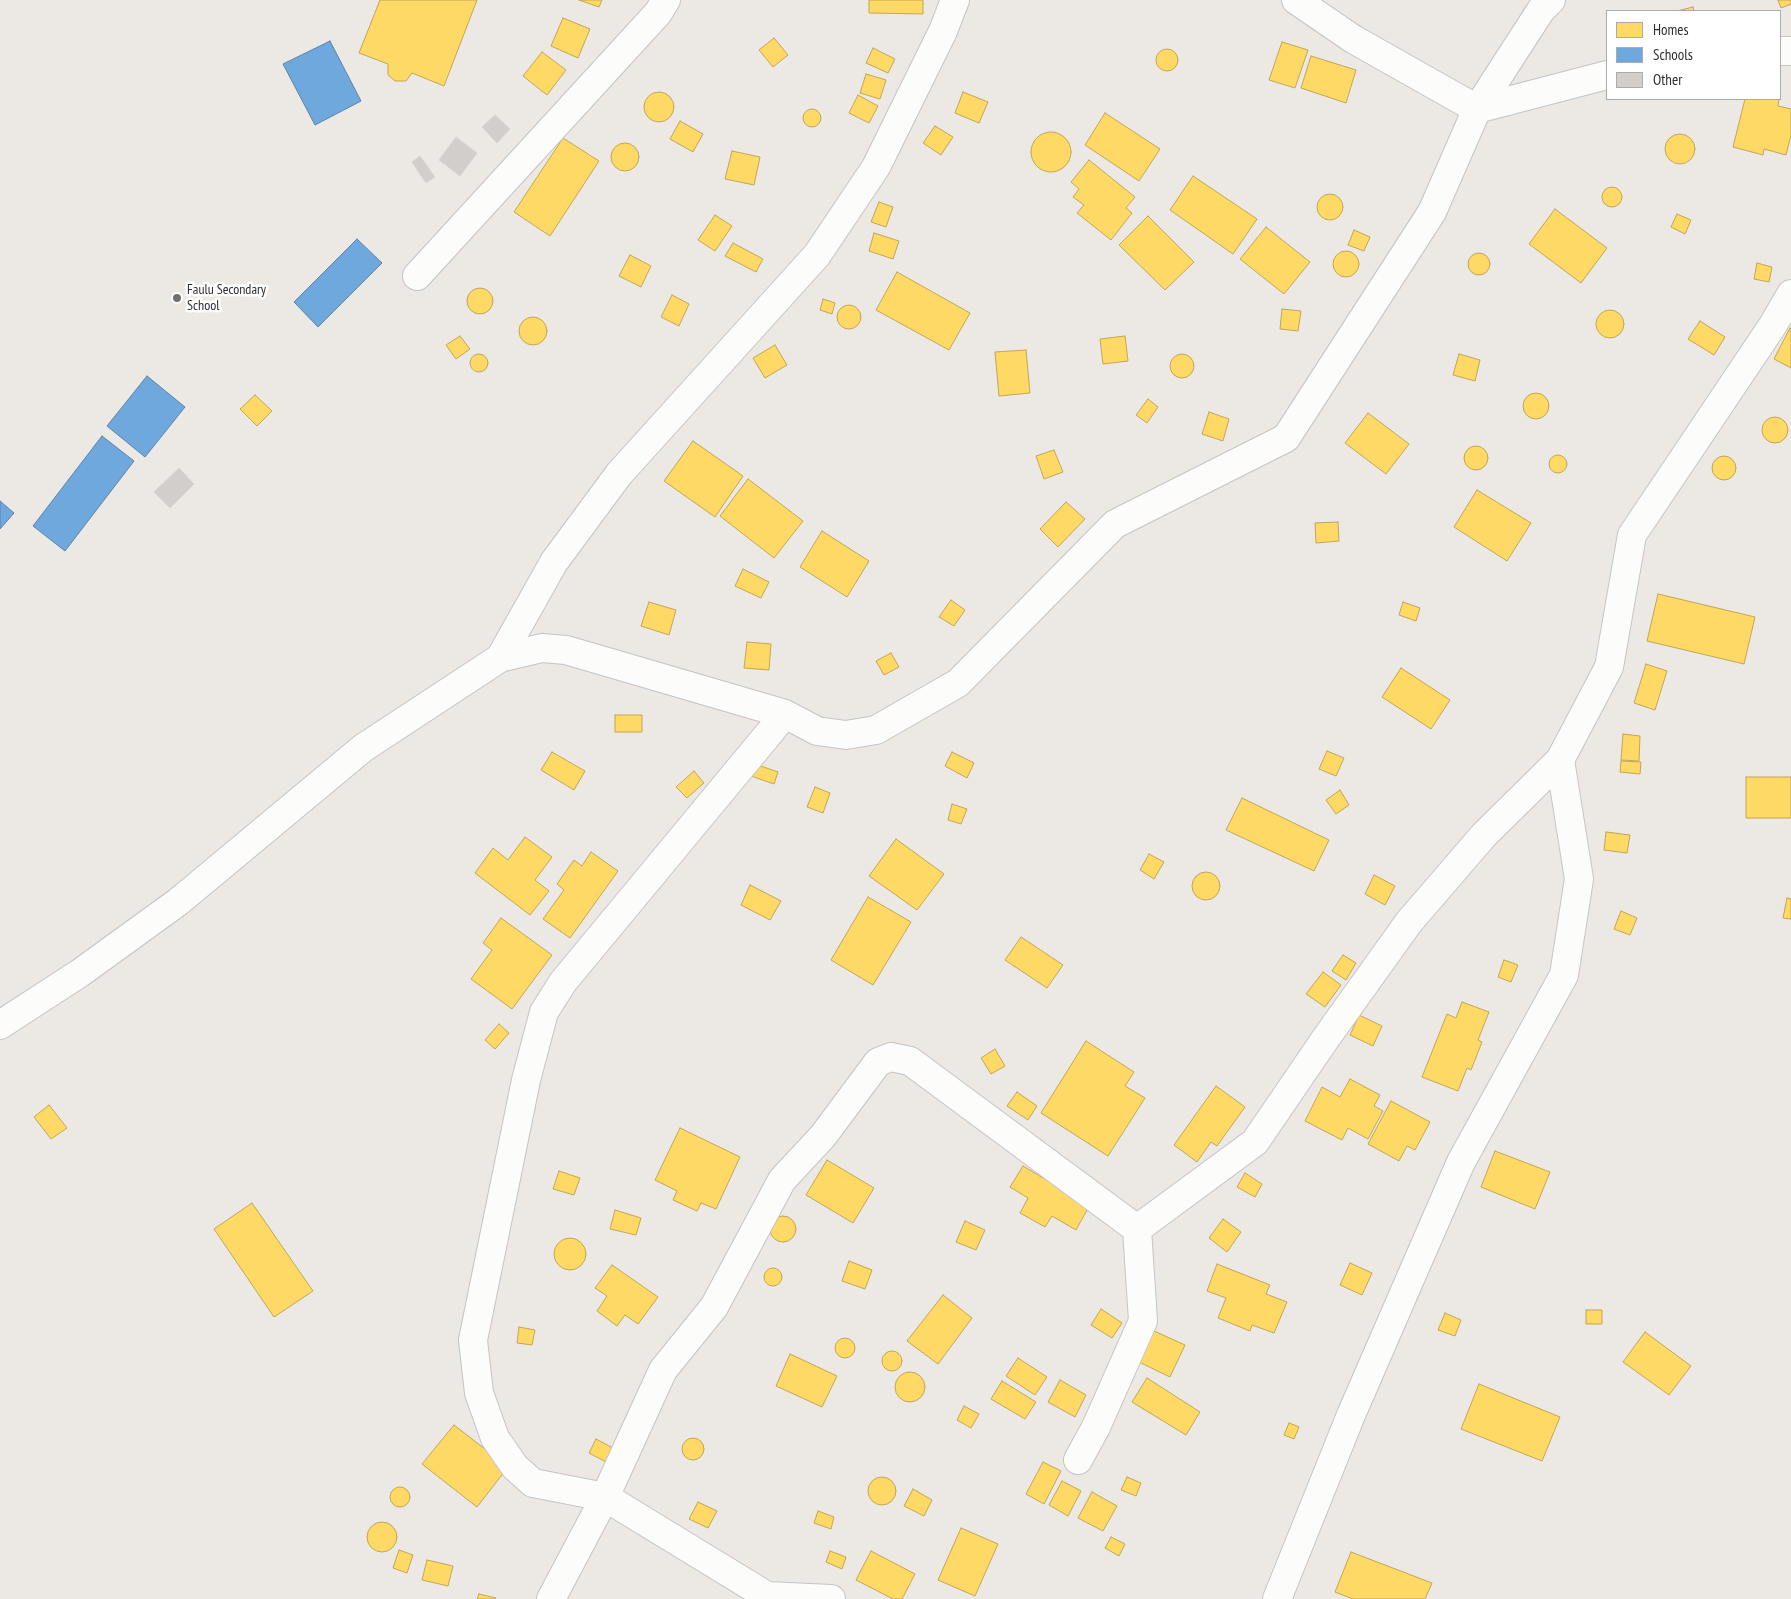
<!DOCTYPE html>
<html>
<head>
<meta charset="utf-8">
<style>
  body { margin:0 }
  #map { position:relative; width:1791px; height:1599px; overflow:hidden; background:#ece8e4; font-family:"PT Sans Narrow",sans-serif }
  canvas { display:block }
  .legend { position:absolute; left:1606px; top:10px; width:175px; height:90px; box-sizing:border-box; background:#fff; border:1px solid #ababab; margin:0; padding:6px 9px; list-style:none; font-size:15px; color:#2e2e2e }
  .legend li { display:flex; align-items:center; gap:10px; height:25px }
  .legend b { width:25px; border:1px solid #ababab }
</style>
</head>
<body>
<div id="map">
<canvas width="1791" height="1599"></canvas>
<ul class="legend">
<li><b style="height:14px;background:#ffd966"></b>Homes</li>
<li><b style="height:14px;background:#6fa8dc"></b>Schools</li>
<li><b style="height:14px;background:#d1cecb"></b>Other</li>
</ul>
</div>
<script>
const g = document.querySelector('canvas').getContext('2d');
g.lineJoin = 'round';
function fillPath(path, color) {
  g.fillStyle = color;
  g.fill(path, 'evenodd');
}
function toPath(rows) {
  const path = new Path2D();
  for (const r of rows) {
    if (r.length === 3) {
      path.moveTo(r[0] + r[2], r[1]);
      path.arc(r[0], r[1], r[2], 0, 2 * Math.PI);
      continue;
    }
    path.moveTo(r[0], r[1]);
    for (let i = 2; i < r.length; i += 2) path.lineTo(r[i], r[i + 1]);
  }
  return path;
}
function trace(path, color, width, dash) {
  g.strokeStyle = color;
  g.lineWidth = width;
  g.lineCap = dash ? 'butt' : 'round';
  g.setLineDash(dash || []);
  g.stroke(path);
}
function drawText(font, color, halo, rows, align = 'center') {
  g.font = font + ' "PT Sans Narrow",sans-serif';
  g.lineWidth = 5;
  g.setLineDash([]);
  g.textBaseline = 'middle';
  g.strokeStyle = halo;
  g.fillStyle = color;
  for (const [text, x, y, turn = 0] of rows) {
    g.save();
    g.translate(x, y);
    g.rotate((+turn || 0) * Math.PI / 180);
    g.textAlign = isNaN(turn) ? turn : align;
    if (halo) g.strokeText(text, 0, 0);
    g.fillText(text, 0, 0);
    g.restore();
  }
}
const homes = toPath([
  [380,0,477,0,444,86,412,73,406,81,395,81,388,75,388,64,359,53,380,0],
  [579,0,602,0,599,7,579,0],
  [869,0,923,0,923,14,869,13,869,0],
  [1778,0,1791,0,1791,4,1781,8,1778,0],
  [1693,7,1694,11,1677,11,1693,7],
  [563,18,590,29,578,58,551,46,563,18],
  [774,38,788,55,773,67,759,50,774,38],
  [1282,42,1308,50,1295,88,1269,80,1282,42],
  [873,48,895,59,888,73,866,63,873,48],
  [1167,60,11],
  [542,52,566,70,547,95,523,76,542,52],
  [1311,56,1356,70,1346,103,1301,88,1311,56],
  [866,74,886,80,880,99,860,93,866,74],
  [963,92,988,102,979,123,955,113,963,92],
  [659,107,15],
  [858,95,878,106,869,123,849,113,858,95],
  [1745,99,1779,99,1778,106,1791,109,1791,135,1786,155,1764,149,1763,155,1733,147,1745,99],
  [812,118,9],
  [1105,113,1160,149,1139,181,1085,145,1105,113],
  [680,121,703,134,693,152,670,139,680,121],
  [935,126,953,137,941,155,923,143,935,126],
  [1051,152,20],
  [1680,149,15],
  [563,138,599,161,550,236,514,212,563,138],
  [625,157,14],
  [732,151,760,157,754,185,725,179,732,151],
  [1089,160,1135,197,1126,208,1132,213,1111,240,1077,213,1084,205,1073,197,1079,189,1071,182,1089,160],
  [1193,176,1257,219,1233,254,1170,210,1193,176],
  [1612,197,10],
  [1330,207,13],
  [879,202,893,207,886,227,871,222,879,202],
  [1555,209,1607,248,1581,283,1529,244,1555,209],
  [1677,214,1691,220,1685,234,1671,227,1677,214],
  [715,215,732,226,715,251,698,240,715,215],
  [1148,216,1194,262,1165,290,1119,245,1148,216],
  [1266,227,1310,262,1284,294,1240,259,1266,227],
  [1354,230,1370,237,1364,251,1348,245,1354,230],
  [874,233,899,241,893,259,869,251,874,233],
  [733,243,763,259,756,272,725,256,733,243],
  [1346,264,13],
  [1479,264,11],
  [630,255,651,266,641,287,619,276,630,255],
  [1757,263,1772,267,1769,282,1754,279,1757,263],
  [897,272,970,313,949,350,876,310,897,272],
  [480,301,13],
  [672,295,689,304,679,326,661,317,672,295],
  [823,299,835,303,832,314,820,310,823,299],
  [849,317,12],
  [1282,309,1301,311,1298,331,1280,329,1282,309],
  [1610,324,14],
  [533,331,14],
  [1700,321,1725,337,1714,355,1688,339,1700,321],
  [1790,328,1791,329,1791,368,1774,359,1790,328],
  [460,336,470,349,456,359,446,345,460,336],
  [1125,336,1128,361,1103,364,1100,339,1125,336],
  [775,345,787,365,765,378,753,358,775,345],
  [1026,350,1030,393,999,396,995,352,1026,350],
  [479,363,9],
  [1459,354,1480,360,1475,381,1453,375,1459,354],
  [1182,366,12],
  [1536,406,13],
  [255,395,272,411,257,426,240,409,255,395],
  [1148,399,1158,407,1147,423,1136,415,1148,399],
  [1209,412,1229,419,1223,441,1202,434,1209,412],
  [1368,413,1409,444,1386,474,1345,443,1368,413],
  [1775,430,13],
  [693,441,743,476,715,517,664,481,693,441],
  [1476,458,12],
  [1054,450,1063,472,1044,479,1036,456,1054,450],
  [1558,464,9],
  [1724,468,12],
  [748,479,803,521,774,558,720,516,748,479],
  [1477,490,1531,523,1507,561,1454,527,1477,490],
  [1066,502,1085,519,1058,547,1040,529,1066,502],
  [1338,522,1339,541,1316,543,1315,523,1338,522],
  [822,531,869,561,847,597,800,567,822,531],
  [743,569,769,582,761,598,735,586,743,569],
  [1658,594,1755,617,1744,664,1647,641,1658,594],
  [951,600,965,610,954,626,939,617,951,600],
  [649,602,676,610,669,635,641,626,649,602],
  [1403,602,1420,608,1416,621,1399,615,1403,602],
  [747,642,771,644,769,670,744,668,747,642],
  [891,653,899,667,884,675,876,661,891,653],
  [1646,664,1667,671,1655,710,1634,703,1646,664],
  [1401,668,1450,700,1431,729,1382,697,1401,668],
  [615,715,642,715,642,732,615,732,615,715],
  [1623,734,1640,736,1639,761,1621,760,1623,734],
  [1327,751,1344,758,1336,776,1319,769,1327,751],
  [552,752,585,771,574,790,541,770,552,752],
  [952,752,974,763,967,778,945,766,952,752],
  [1621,761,1641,762,1640,774,1620,772,1621,761],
  [755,764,778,772,774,784,751,776,755,764],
  [694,771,704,783,687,798,676,787,694,771],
  [1746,777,1791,777,1791,818,1746,818,1746,777],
  [815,787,830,793,823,813,807,807,815,787],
  [1340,790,1349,805,1336,814,1326,800,1340,790],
  [1242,798,1329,840,1314,871,1226,830,1242,798],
  [952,804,967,809,961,824,948,820,952,804],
  [1606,832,1630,835,1627,853,1604,850,1606,832],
  [525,837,552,857,535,880,549,891,530,915,475,873,493,848,508,860,525,837],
  [896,839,944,874,917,910,869,876,896,839],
  [591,852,618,871,570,938,543,919,564,890,557,884,574,860,582,866,591,852],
  [1149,854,1164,862,1154,879,1140,870,1149,854],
  [1206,886,14],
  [1374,875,1395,886,1385,905,1365,894,1374,875],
  [750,885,781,901,770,920,741,905,750,885],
  [868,897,911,922,873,985,831,960,868,897],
  [1787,898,1791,899,1791,919,1783,918,1787,898],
  [1621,911,1637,918,1630,935,1614,929,1621,911],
  [501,918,552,955,512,1009,471,979,492,950,483,943,501,918],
  [1021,937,1063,965,1047,988,1005,960,1021,937],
  [1343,955,1356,963,1346,980,1332,971,1343,955],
  [1504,960,1518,965,1511,982,1498,977,1504,960],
  [1323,972,1341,985,1325,1007,1306,994,1323,972],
  [1462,1002,1489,1012,1478,1040,1482,1042,1471,1070,1467,1068,1458,1091,1422,1077,1447,1014,1456,1018,1462,1002],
  [1359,1015,1382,1026,1373,1046,1350,1035,1359,1015],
  [499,1024,509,1033,495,1049,485,1040,499,1024],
  [1086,1041,1134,1072,1125,1086,1145,1098,1108,1156,1041,1113,1086,1041],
  [995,1049,1005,1066,991,1074,981,1058,995,1049],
  [1350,1079,1380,1095,1374,1106,1383,1111,1368,1139,1348,1128,1342,1140,1305,1121,1322,1087,1340,1097,1350,1079],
  [1216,1086,1245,1107,1217,1146,1211,1142,1197,1162,1174,1145,1216,1086],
  [1017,1092,1037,1106,1028,1120,1007,1106,1017,1092],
  [1391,1101,1430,1122,1415,1150,1407,1146,1399,1161,1368,1144,1391,1101],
  [49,1105,67,1128,51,1139,34,1117,49,1105],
  [680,1128,740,1157,716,1209,701,1203,697,1211,673,1200,677,1191,655,1180,680,1128],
  [1495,1151,1550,1172,1535,1209,1481,1187,1495,1151],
  [827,1160,874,1188,853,1223,806,1195,827,1160],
  [1023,1166,1043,1178,1047,1167,1092,1201,1076,1230,1052,1216,1045,1227,1020,1213,1028,1198,1010,1187,1023,1166],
  [559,1171,580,1178,574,1195,553,1189,559,1171],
  [1245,1173,1262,1184,1255,1197,1237,1187,1245,1173],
  [252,1203,313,1291,274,1317,214,1229,252,1203],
  [615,1210,641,1218,636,1235,610,1229,615,1210],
  [783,1229,13],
  [1223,1219,1241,1232,1227,1252,1209,1238,1223,1219],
  [965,1221,985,1230,976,1250,956,1242,965,1221],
  [570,1254,16],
  [849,1261,872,1270,865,1289,842,1281,849,1261],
  [1350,1263,1372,1273,1362,1295,1340,1285,1350,1263],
  [1217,1264,1270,1285,1266,1294,1287,1302,1274,1333,1252,1325,1250,1331,1218,1318,1226,1298,1207,1291,1217,1264],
  [612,1265,658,1297,638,1324,625,1315,617,1326,597,1311,607,1296,595,1288,612,1265],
  [773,1277,9],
  [943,1295,972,1318,938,1364,907,1341,943,1295],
  [1101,1309,1122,1323,1112,1338,1091,1325,1101,1309],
  [1586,1310,1602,1310,1602,1324,1586,1324,1586,1310],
  [1445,1313,1461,1320,1455,1336,1438,1330,1445,1313],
  [519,1327,535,1330,532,1345,517,1343,519,1327],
  [1154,1331,1185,1345,1170,1377,1139,1362,1154,1331],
  [1645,1332,1691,1366,1669,1395,1623,1362,1645,1332],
  [845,1348,10],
  [892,1361,10],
  [790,1354,837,1376,822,1407,776,1386,790,1354],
  [1018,1358,1047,1377,1035,1395,1006,1376,1018,1358],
  [910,1387,15],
  [1147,1378,1200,1412,1186,1435,1132,1402,1147,1378],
  [1060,1380,1086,1395,1075,1417,1048,1402,1060,1380],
  [1002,1381,1036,1402,1025,1419,991,1399,1002,1381],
  [1479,1384,1560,1417,1542,1461,1461,1429,1479,1384],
  [964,1406,979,1414,971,1428,957,1420,964,1406],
  [1289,1423,1299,1427,1294,1439,1284,1435,1289,1423],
  [454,1425,508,1467,477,1507,422,1464,454,1425],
  [693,1449,11],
  [596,1439,613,1448,606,1462,589,1453,596,1439],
  [1043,1462,1061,1471,1044,1504,1026,1494,1043,1462],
  [1127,1477,1141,1483,1136,1496,1121,1490,1127,1477],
  [882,1491,14],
  [1062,1481,1081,1491,1068,1516,1049,1505,1062,1481],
  [400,1497,10],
  [913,1489,932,1500,924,1516,904,1506,913,1489],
  [1092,1492,1117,1506,1103,1531,1078,1518,1092,1492],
  [698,1502,717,1511,708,1528,689,1519,698,1502],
  [818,1511,834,1517,831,1529,814,1523,818,1511],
  [382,1537,15],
  [961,1528,998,1544,975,1596,938,1580,961,1528],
  [1111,1537,1125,1544,1119,1556,1105,1548,1111,1537],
  [399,1550,413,1555,407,1573,393,1568,399,1550],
  [830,1551,846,1557,842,1569,826,1562,830,1551],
  [871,1551,915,1574,902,1599,893,1599,856,1580,871,1551],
  [1351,1552,1432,1583,1425,1599,1353,1599,1335,1592,1351,1552],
  [427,1560,453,1566,448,1586,422,1580,427,1560],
  [479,1594,496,1598,495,1599,477,1599,479,1594]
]);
fillPath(homes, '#ffd966');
trace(homes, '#c0a655', 1);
const schools = toPath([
  [330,41,361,101,315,125,283,64,330,41],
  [357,239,382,263,318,327,294,302,357,239],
  [147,376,185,407,145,457,107,426,147,376],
  [102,436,134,461,65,551,33,526,102,436],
  [0,501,14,513,0,529,0,501]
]);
fillPath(schools, '#6fa8dc');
trace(schools, '#5c83a8', 1);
const building = toPath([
  [495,115,510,129,497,143,482,127,495,115],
  [456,137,477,153,460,176,439,160,456,137],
  [420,156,435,177,426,183,412,162,420,156],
  [179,468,194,484,170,508,154,492,179,468]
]);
fillPath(building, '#d1cecb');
trace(building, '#d7d4d0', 1);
const street = toPath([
  [1296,0,1353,39,1477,109,1607,75],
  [1780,51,1791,51],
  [417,276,658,13,666,0],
  [500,658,554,562,619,474,817,255,876,167,943,31,955,0],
  [785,714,563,982,544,1012,526,1080,473,1340,479,1393,495,1438,515,1467,533,1483,605,1497,767,1596,831,1599],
  [0,1025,80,973,178,902,363,748,500,658,542,648,566,650,785,714,817,731,846,735,876,730,958,683,1115,524,1286,438,1432,212,1477,109,1541,10,1551,0],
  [1078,1460,1096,1427,1143,1321,1137,1229,1255,1142,1326,1038,1409,922,1484,835,1560,760,1609,667,1632,535,1773,325,1791,294],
  [551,1599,605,1497,663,1370,714,1307,782,1180,823,1136,878,1062,891,1057,910,1061,1137,1229],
  [1277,1599,1351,1415,1461,1162,1564,975,1579,879,1560,760]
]);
trace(street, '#c5c4c5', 30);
trace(street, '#fcfcfb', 28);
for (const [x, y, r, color] of [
  [177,298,5,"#706f6e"]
]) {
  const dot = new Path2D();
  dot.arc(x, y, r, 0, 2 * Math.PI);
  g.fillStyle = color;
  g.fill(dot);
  trace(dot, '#fff', 2);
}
drawText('14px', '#2e2e2e', '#fff', [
  ["Faulu Secondary",187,290],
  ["School",187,306]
], 'left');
</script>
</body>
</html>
